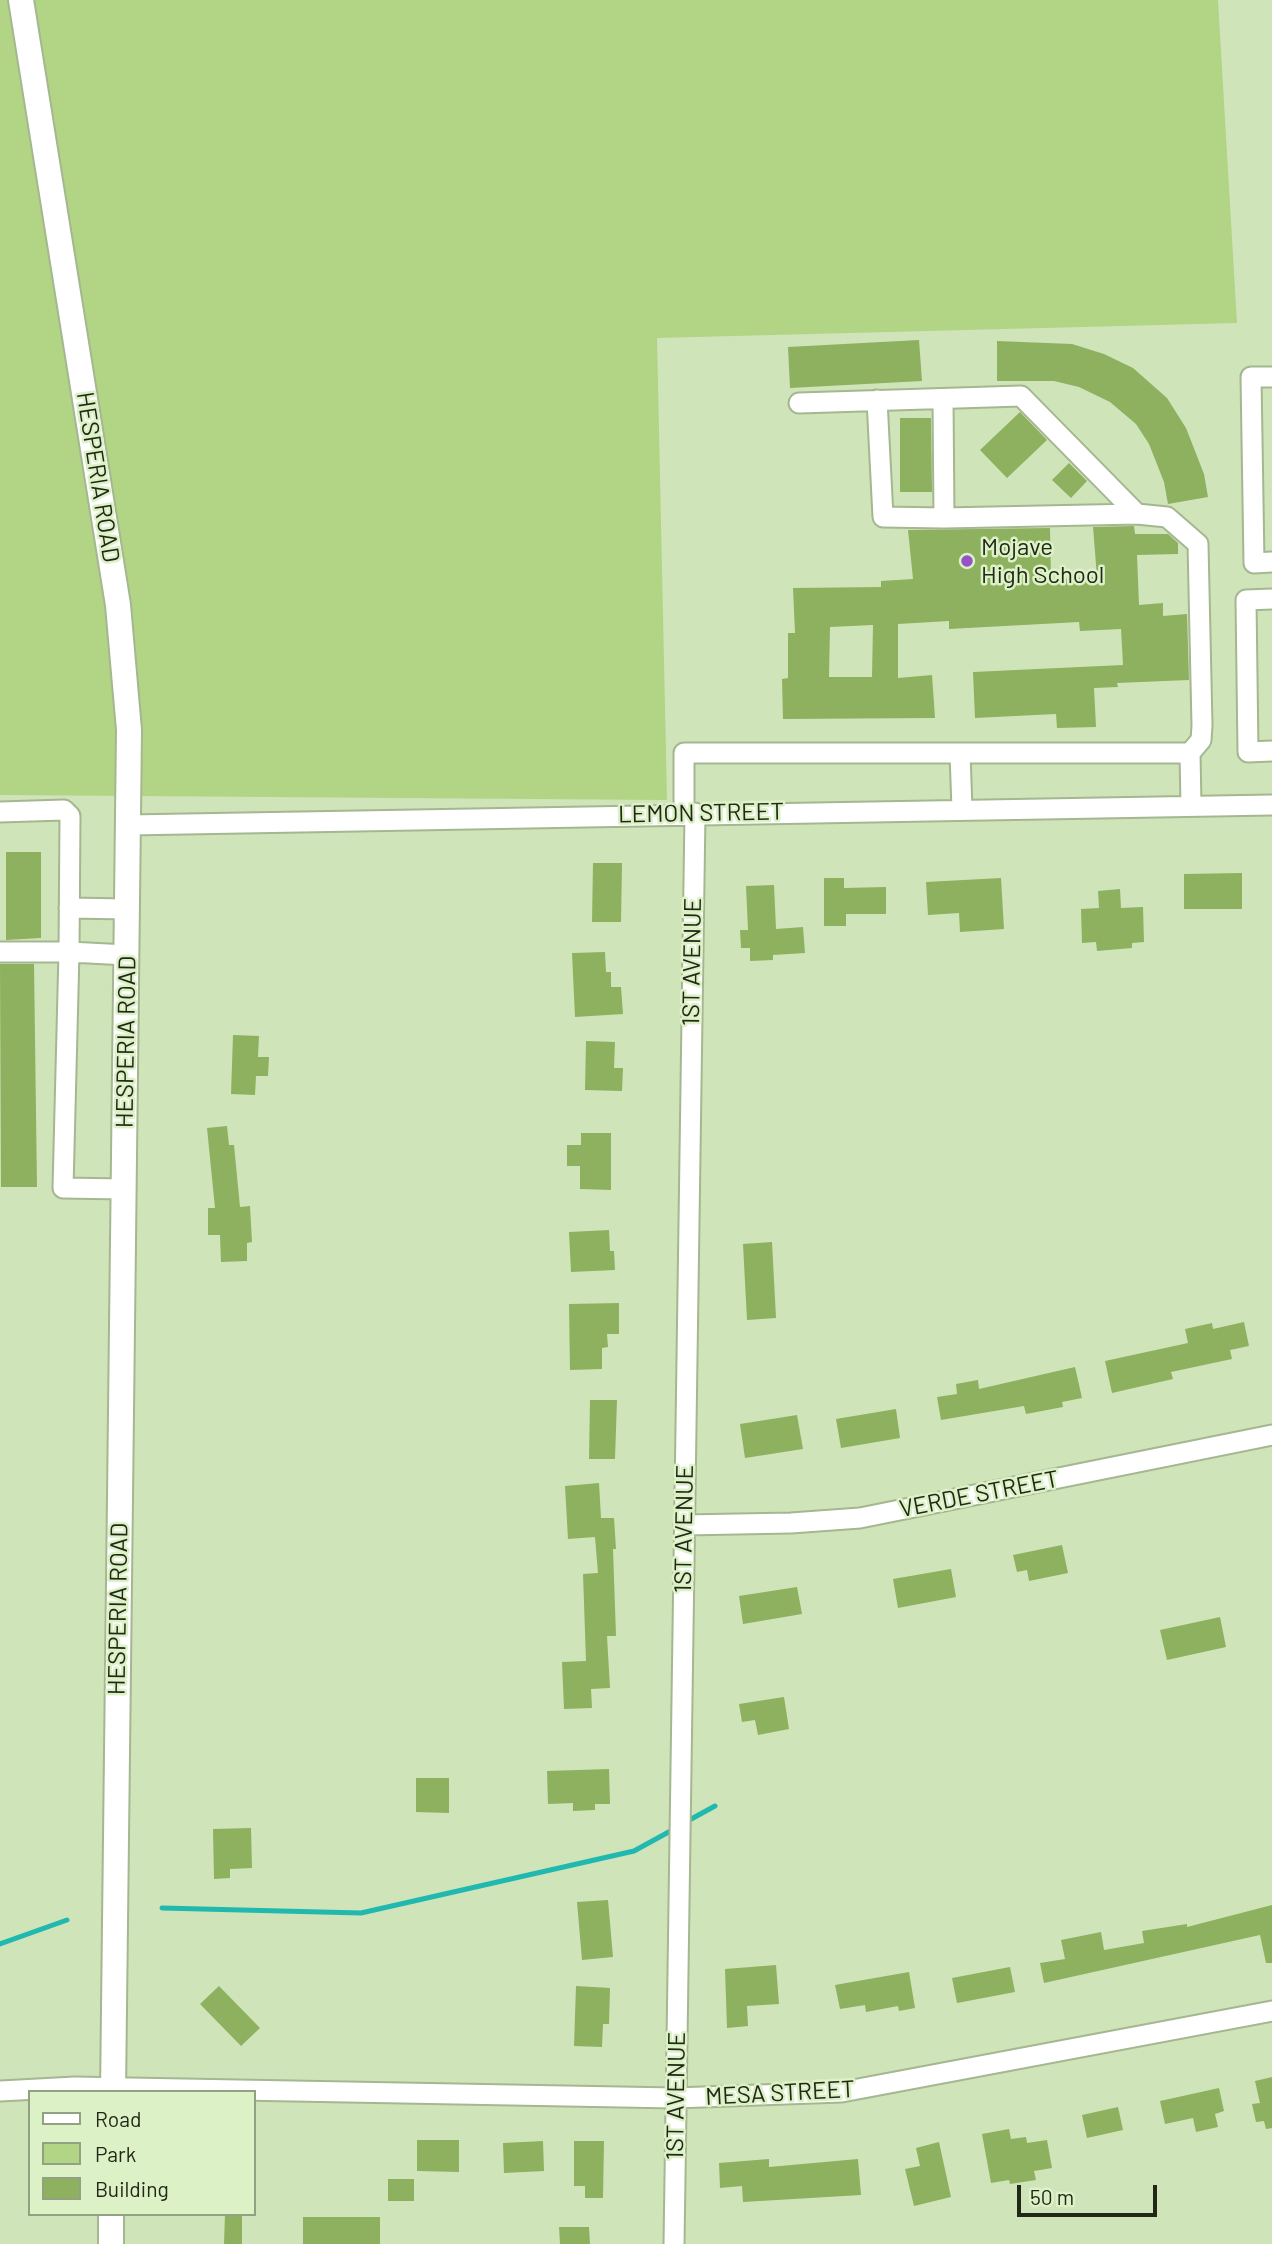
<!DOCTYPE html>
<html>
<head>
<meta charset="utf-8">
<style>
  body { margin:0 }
  #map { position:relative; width:1272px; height:2244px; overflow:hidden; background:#d0e4ba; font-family:Barlow,sans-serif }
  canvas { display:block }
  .legend { position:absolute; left:28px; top:2090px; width:228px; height:126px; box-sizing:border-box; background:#ddf1c7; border:2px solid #92a181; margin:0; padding:9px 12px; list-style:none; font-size:21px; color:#212818 }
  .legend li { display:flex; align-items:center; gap:14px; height:35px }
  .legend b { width:35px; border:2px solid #92a181 }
  .scale { position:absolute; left:1017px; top:2185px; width:140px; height:32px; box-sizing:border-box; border:4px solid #212818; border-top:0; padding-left:9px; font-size:21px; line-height:24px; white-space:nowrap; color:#212818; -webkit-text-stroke:5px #ddf1c7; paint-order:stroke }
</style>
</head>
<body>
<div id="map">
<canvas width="1272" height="2244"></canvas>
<ul class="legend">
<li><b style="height:9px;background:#fff"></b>Road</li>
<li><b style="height:19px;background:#b1d585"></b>Park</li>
<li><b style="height:19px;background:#8db15f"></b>Building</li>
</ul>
<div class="scale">50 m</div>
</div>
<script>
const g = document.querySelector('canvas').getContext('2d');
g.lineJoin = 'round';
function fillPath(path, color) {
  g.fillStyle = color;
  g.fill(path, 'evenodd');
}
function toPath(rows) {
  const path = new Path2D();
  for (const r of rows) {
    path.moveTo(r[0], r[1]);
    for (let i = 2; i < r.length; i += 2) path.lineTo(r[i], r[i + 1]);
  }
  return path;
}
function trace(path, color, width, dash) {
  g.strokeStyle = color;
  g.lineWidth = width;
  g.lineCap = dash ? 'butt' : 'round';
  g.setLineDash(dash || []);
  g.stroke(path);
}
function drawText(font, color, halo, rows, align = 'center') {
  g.font = font + ' Barlow,sans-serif';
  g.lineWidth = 5;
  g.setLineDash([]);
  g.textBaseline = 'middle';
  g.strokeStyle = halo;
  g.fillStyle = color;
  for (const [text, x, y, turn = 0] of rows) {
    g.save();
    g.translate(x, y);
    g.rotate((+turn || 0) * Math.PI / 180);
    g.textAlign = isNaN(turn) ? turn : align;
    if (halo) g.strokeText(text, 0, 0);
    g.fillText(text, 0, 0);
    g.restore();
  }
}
fillPath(toPath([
  [0,0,1218,0,1237,323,657,338,667,800,0,795]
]), '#b1d585');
trace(toPath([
  [684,1823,715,1806],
  [162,1908,361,1913,634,1851,676,1828],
  [0,1944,67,1920]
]), '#20b8af', 5);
fillPath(toPath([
  [919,340,922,381,790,388,788,347],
  [997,341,1072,344,1104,354,1133,368,1167,398,1186,428,1204,474,1208,497,1168,504,1164,482,1149,444,1136,424,1110,402,1079,387,1054,381,997,381],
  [1020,412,1047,440,1007,478,980,450],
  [900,418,931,418,932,492,900,492],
  [1069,463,1087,481,1071,498,1052,480],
  [1134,526,1135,534,1168,534,1178,543,1178,554,1137,555,1139,605,1163,603,1163,616,1187,614,1189,680,1117,683,1118,687,1094,688,1096,727,1057,728,1056,714,975,718,973,672,1123,665,1121,629,1080,631,1079,622,949,629,949,621,898,624,898,678,932,675,935,718,783,719,782,679,788,678,788,633,795,633,793,588,881,587,881,581,913,579,908,530,1050,528,1051,579,1097,577,1093,527],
  [873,625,872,677,829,677,830,627],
  [6,852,41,852,41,938,6,940],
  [593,863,622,863,621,922,592,922],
  [1242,873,1242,909,1184,909,1184,874],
  [824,878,844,878,844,888,886,887,886,914,846,914,846,926,824,926],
  [1001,878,1004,929,960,932,959,913,928,915,926,882],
  [774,885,776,929,803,927,805,953,773,955,773,960,750,961,750,948,741,948,740,930,748,930,746,886],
  [1120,889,1121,908,1143,907,1144,942,1132,943,1132,948,1097,951,1096,942,1082,943,1081,909,1099,908,1098,891],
  [605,952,606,972,611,972,611,987,621,987,623,1014,575,1017,572,953],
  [0,964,34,964,37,1187,1,1187],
  [233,1035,259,1036,258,1057,269,1057,268,1076,256,1076,255,1095,231,1094],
  [586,1041,615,1042,614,1068,623,1068,622,1091,585,1090],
  [227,1126,229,1145,234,1145,240,1207,250,1206,252,1242,247,1243,247,1261,221,1262,220,1235,208,1235,208,1208,215,1208,207,1128],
  [581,1133,611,1133,611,1190,580,1189,580,1166,567,1166,567,1145,581,1145],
  [609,1230,610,1251,614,1251,615,1270,571,1272,569,1232],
  [772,1242,776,1318,747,1320,743,1244],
  [619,1303,619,1334,607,1334,608,1347,602,1348,602,1369,570,1370,569,1304],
  [1244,1322,1249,1346,1230,1350,1232,1359,1171,1372,1173,1379,1112,1393,1105,1361,1188,1343,1185,1329,1212,1323,1213,1329],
  [1075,1367,1082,1398,1062,1402,1063,1407,1026,1414,1024,1406,941,1420,937,1397,957,1394,956,1384,978,1380,979,1389],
  [590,1400,617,1400,615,1459,589,1459],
  [896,1409,900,1438,841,1448,836,1419],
  [797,1415,803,1449,745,1458,740,1424],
  [599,1483,601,1518,614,1518,616,1549,613,1549,616,1636,607,1636,610,1688,591,1689,592,1708,564,1709,562,1662,586,1661,583,1574,598,1573,595,1537,568,1539,565,1486],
  [1062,1545,1068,1573,1029,1581,1027,1570,1017,1572,1013,1555],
  [951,1569,956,1597,898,1608,893,1579],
  [797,1587,802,1614,743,1624,739,1596],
  [1220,1617,1226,1647,1167,1660,1160,1630],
  [784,1697,789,1729,758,1735,755,1720,742,1722,739,1704],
  [609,1769,610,1804,595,1804,595,1810,573,1811,573,1803,548,1804,547,1771],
  [416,1778,449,1778,449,1813,416,1812],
  [251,1828,252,1868,230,1869,230,1878,214,1879,213,1829],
  [608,1900,613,1957,582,1960,577,1902],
  [1272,1905,1272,1963,1266,1963,1260,1935,1044,1983,1040,1963,1065,1959,1061,1940,1101,1932,1104,1950,1144,1943,1142,1931,1187,1924,1187,1927],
  [776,1965,779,2004,747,2006,748,2026,727,2028,725,1969],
  [1010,1967,1015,1992,957,2003,952,1978],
  [909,1972,915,2008,899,2011,898,2006,866,2012,865,2005,840,2009,835,1985],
  [219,1986,260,2028,241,2046,200,2004],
  [576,1986,610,1988,609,2024,603,2024,602,2047,574,2046],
  [1272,2077,1272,2128,1266,2129,1264,2121,1256,2122,1252,2104,1260,2103,1255,2081],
  [1219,2088,1224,2111,1215,2114,1218,2127,1196,2132,1193,2118,1165,2124,1160,2101],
  [1118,2107,1123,2130,1087,2138,1082,2115],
  [1009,2129,1011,2139,1026,2137,1027,2143,1047,2140,1052,2168,1034,2171,1036,2180,1010,2184,1009,2180,991,2183,982,2134],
  [417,2140,459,2140,459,2172,417,2171],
  [543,2141,544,2171,504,2173,503,2143],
  [574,2141,604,2141,603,2198,585,2198,585,2186,574,2186],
  [939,2142,951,2197,914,2206,905,2169,920,2166,916,2148],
  [769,2159,769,2167,858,2159,861,2195,743,2202,742,2186,720,2188,719,2163],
  [388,2179,414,2179,414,2201,388,2201],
  [225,2214,242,2214,242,2244,224,2244],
  [303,2217,380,2217,380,2244,303,2244],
  [559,2227,589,2227,590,2244,560,2244]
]), '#8db15f');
const minor = toPath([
  [1272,377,1251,377,1254,563,1272,562],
  [943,399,944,518,1137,514],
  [877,400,883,517,944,518],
  [799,403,1021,396,1137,514,1167,517,1198,544,1202,726,1201,740,1190,753],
  [1272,599,1246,600,1248,752,1272,751],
  [960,753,1190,753,1191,806],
  [0,812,64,810,70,816,69,952,0,952],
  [684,814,684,753,960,753,962,809],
  [129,825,1272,805],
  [69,908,128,909],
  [124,1189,63,1188,69,952,127,955],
  [684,1525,791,1523,860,1518,1272,1435],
  [0,2091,75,2087,675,2098,842,2092,1272,2011],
  [674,2244,695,813]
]);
const major = toPath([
  [21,0,118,605,129,730,113,2092],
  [111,2244,111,2214]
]);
trace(minor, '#a4b790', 23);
trace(major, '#a4b790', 28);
trace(minor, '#fff', 19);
trace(major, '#fff', 24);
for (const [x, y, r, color] of [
  [967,561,7,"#9653c7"]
]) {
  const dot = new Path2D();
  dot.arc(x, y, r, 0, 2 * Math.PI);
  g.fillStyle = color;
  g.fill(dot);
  trace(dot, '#ddf1c7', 2.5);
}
drawText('24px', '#212818', '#ddf1c7', [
  ["HESPERIA ROAD",98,477,81],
  ["LEMON STREET",701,813,-1],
  ["1ST AVENUE",692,962,-89],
  ["HESPERIA ROAD",126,1042,-89],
  ["VERDE STREET",979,1494,-11],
  ["1ST AVENUE",684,1529,-89],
  ["HESPERIA ROAD",118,1609,-89],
  ["MESA STREET",780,2093,-3],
  ["1ST AVENUE",676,2096,-89]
]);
drawText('24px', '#212818', '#ddf1c7', [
  ["Mojave",981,547],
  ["High School",981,575]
], 'left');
</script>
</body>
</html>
